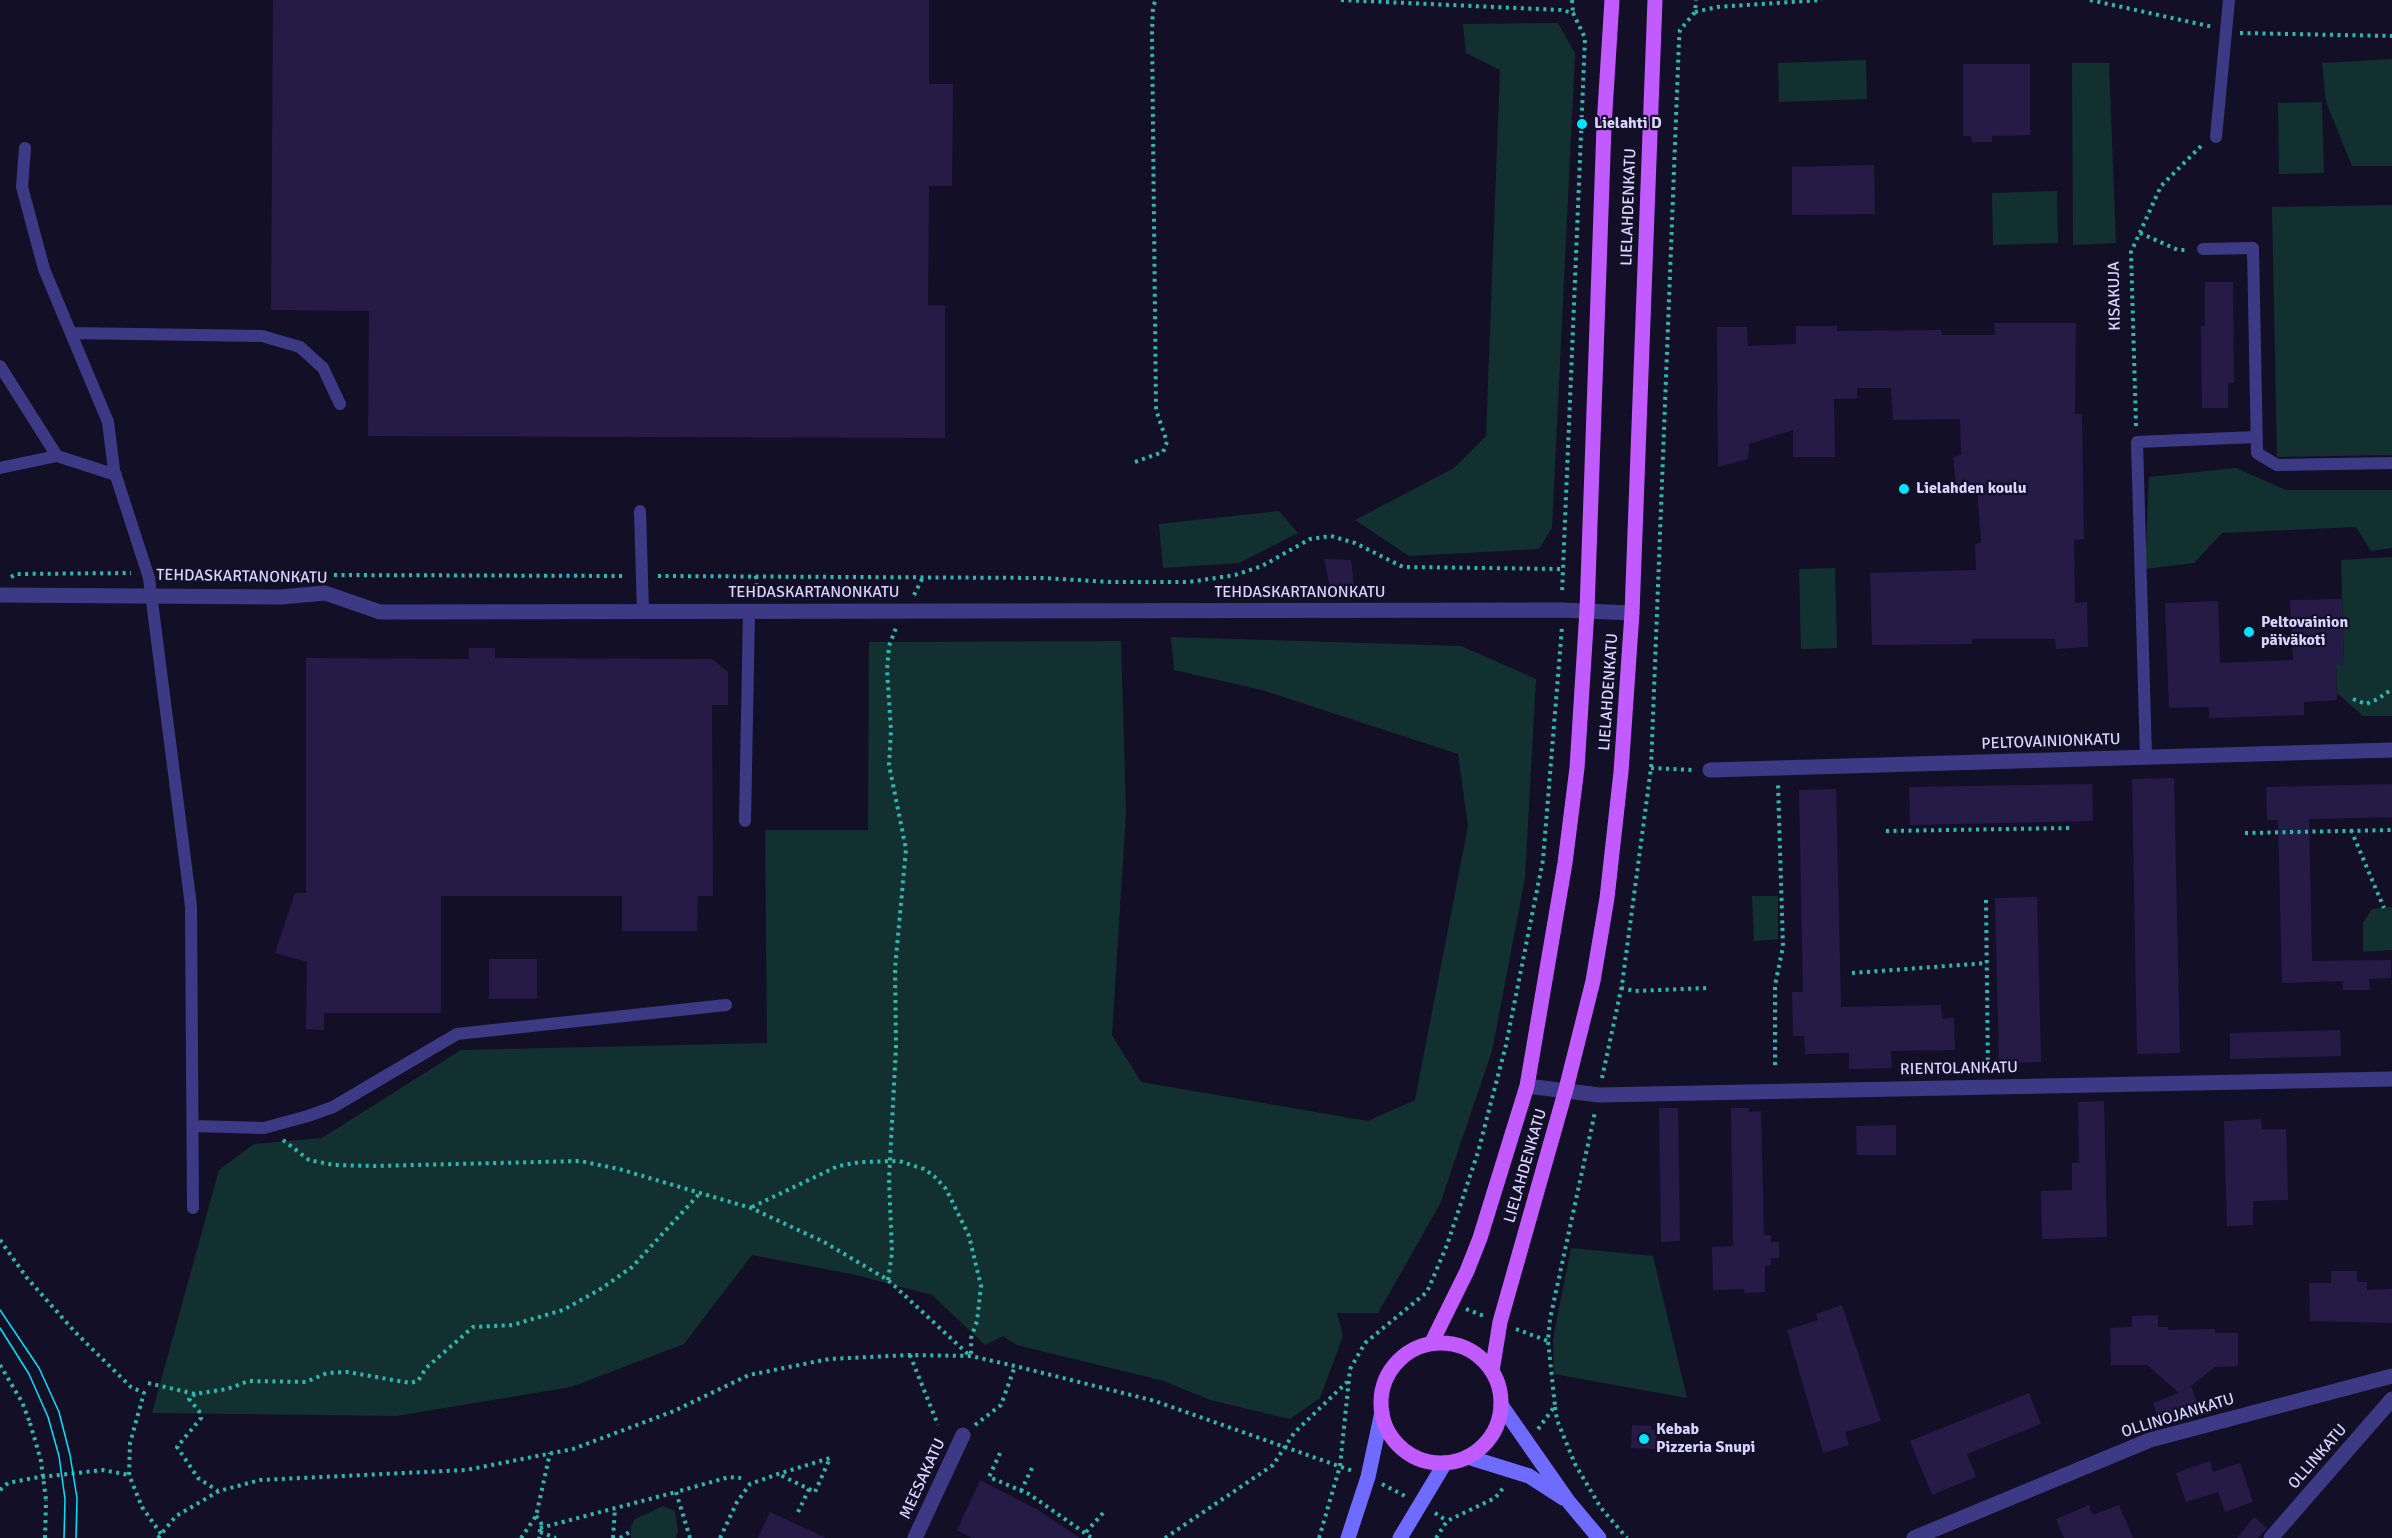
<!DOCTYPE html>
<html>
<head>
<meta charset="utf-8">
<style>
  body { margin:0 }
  canvas { display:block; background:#130f26 }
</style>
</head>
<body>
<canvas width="2392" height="1538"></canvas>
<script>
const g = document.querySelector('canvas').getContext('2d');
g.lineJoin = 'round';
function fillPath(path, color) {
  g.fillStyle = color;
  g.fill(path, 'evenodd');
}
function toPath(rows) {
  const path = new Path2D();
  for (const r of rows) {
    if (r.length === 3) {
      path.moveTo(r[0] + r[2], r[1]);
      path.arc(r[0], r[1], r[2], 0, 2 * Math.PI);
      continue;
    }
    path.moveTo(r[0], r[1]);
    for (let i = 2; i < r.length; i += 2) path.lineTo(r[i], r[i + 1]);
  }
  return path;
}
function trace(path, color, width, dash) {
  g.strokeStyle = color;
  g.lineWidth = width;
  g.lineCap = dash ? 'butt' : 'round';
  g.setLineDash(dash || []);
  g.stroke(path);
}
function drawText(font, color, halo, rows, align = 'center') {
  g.font = font + ' Signika,sans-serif';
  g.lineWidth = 4.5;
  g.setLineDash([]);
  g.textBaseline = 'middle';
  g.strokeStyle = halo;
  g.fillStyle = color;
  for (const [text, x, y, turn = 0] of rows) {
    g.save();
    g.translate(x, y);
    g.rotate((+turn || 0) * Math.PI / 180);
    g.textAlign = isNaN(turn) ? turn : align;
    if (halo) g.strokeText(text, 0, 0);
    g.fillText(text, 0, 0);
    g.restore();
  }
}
fillPath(toPath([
  [1558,23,1575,53,1552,528,1539,549,1409,556,1355,520,1454,468,1486,436,1500,70,1466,53,1463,24],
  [2392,59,2392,166,2352,166,2326,102,2322,63],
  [1866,60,1867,99,1779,102,1778,63],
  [2072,63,2109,63,2116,243,2073,245],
  [2322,102,2324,173,2279,174,2278,103],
  [2057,191,2058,243,1993,245,1992,193],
  [2392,205,2392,455,2277,457,2272,207],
  [2236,468,2286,490,2392,490,2392,548,2371,551,2356,527,2222,533,2194,563,2145,569,2149,477],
  [1279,511,1298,533,1239,563,1163,568,1159,524],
  [2392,557,2392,716,2363,716,2337,693,2336,665,2344,665,2341,560],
  [1835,568,1837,648,1801,649,1799,569],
  [1171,637,1461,646,1536,679,1525,878,1492,1051,1440,1204,1378,1313,1337,1313,1343,1336,1320,1398,1290,1419,1210,1400,1164,1381,1017,1345,1003,1336,985,1345,932,1295,856,1275,752,1255,684,1344,571,1387,396,1416,152,1413,219,1170,254,1144,322,1138,461,1050,767,1043,765,830,868,830,869,642,1121,641,1126,813,1112,1035,1141,1082,1368,1121,1415,1100,1468,826,1458,754,1262,690,1174,670],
  [1752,896,1778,896,1778,939,1754,941],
  [2392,907,2392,950,2363,952,2363,923,2372,909],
  [1571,1248,1653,1256,1687,1398,1554,1374,1553,1339],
  [663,1506,675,1511,678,1532,676,1538,631,1538,631,1527,635,1519]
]), '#12302f');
fillPath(toPath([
  [273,0,929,0,929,84,953,84,952,186,929,186,928,305,945,305,945,438,368,436,369,311,271,310],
  [1963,64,2030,64,2030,135,1992,136,1992,142,1972,142,1971,136,1963,136],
  [1874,165,1875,214,1792,215,1792,167],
  [2205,282,2233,282,2234,383,2228,383,2228,408,2202,408,2201,326,2205,326],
  [1994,323,2076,323,2075,414,2082,414,2084,539,2074,540,2075,603,2087,602,2088,647,2056,649,2055,639,1972,639,1972,644,1872,645,1870,573,1976,570,1975,544,1981,543,1977,485,1956,486,1953,457,1961,455,1960,419,1893,420,1891,388,1857,388,1857,399,1834,399,1835,457,1793,457,1793,430,1749,444,1748,459,1718,467,1717,327,1747,327,1748,346,1796,344,1796,326,1837,326,1837,331,1941,330,1942,335,1995,335],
  [1324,559,1351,560,1354,586,1347,594,1341,596,1330,588],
  [2342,599,2344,665,2336,665,2337,700,2304,702,2304,715,2209,718,2209,707,2169,708,2165,603,2218,601,2220,663,2293,660,2290,600],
  [469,648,495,648,495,658,712,659,728,672,728,705,712,705,713,896,698,896,697,931,622,931,622,896,441,896,441,1013,324,1013,324,1030,306,1029,307,962,275,953,295,893,306,893,306,658,469,659],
  [2174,778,2180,1053,2137,1054,2132,779],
  [2092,784,2093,821,1910,825,1909,787],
  [2392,784,2392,817,2309,819,2312,961,2391,960,2391,978,2369,979,2370,990,2343,990,2343,981,2282,983,2278,820,2267,820,2266,787],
  [1836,789,1841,1007,1941,1005,1942,1019,1954,1018,1955,1050,1891,1051,1892,1068,1849,1069,1849,1053,1805,1054,1804,1036,1793,1036,1792,992,1803,992,1799,790],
  [2037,897,2041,1062,1999,1063,1995,898],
  [489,959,537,959,537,999,489,999],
  [2340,1030,2341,1056,2230,1059,2230,1033],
  [2104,1101,2107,1237,2042,1239,2041,1191,2072,1190,2072,1163,2079,1163,2078,1102],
  [1659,1108,1678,1108,1680,1241,1661,1242],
  [1731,1108,1749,1108,1749,1112,1761,1111,1764,1235,1771,1235,1771,1242,1779,1242,1779,1258,1771,1258,1771,1265,1765,1266,1765,1292,1745,1293,1744,1289,1713,1290,1712,1247,1733,1246],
  [2261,1119,2262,1129,2286,1129,2288,1200,2253,1201,2253,1225,2227,1226,2224,1121],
  [1896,1125,1896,1155,1857,1155,1856,1126],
  [2331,1271,2357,1271,2357,1282,2367,1282,2367,1290,2392,1289,2392,1323,2310,1321,2309,1283,2331,1283],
  [1842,1305,1881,1421,1845,1432,1849,1445,1823,1453,1787,1330,1818,1320,1816,1314],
  [2158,1315,2158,1327,2168,1327,2168,1330,2215,1329,2215,1333,2238,1333,2238,1366,2215,1367,2191,1386,2201,1414,2193,1407,2158,1419,2153,1403,2179,1393,2147,1365,2111,1365,2110,1328,2132,1327,2132,1316],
  [2029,1393,2041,1424,1967,1454,1976,1477,1932,1495,1910,1441],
  [1632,1425,1651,1426,1651,1430,1657,1430,1656,1449,1631,1448],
  [2210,1461,2213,1472,2240,1463,2253,1502,2225,1512,2218,1492,2186,1502,2176,1473],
  [980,1480,1038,1510,1080,1538,972,1538,957,1530],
  [2089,1505,2093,1515,2119,1505,2133,1538,2064,1538,2056,1519],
  [770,1512,826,1538,758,1538],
  [2254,1517,2267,1528,2258,1538,2237,1538]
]), '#241b47');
trace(toPath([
  [1341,0,1561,10,1573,13,1585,38,1562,593],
  [1572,0,1573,13],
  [2090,0,2213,27],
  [1695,12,1717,7,1822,0],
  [2240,33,2392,36],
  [2140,233,2178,250,2187,250],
  [2136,426,2131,252,2161,186,2202,145],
  [1135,462,1163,452,1167,442,1156,410,1152,33,1153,6,1156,0],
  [163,573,302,575],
  [334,575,626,576],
  [658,576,1043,578,1110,582,1189,582,1235,575,1262,566,1310,539,1331,536,1355,543,1403,567,1562,569],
  [756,576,757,593],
  [11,577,16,574,131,573],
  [914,595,923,577],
  [2353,699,2366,704,2378,699,2392,689],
  [1651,768,1693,770],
  [2351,830,2384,908],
  [1886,831,2070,828],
  [2245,833,2392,830],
  [1986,900,1988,1071],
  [1852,973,1987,963],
  [1621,988,1635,991,1707,988],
  [1775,1065,1775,985,1783,947,1778,784],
  [1602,1078,1622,985,1651,768,1679,40,1680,30,1695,12,1696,0],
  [283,1140,309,1160,334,1165,374,1166,580,1161,619,1169,751,1208,824,1242,888,1280,970,1356],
  [752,1207,838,1166,861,1162,899,1161,924,1169,934,1176,946,1189,969,1236,981,1286,977,1321,971,1338,971,1356],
  [0,1240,27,1278,75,1332,131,1387,144,1393,130,1443,129,1475,142,1507,161,1534],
  [888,1280,892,1253,889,1179,896,1047,895,968,906,849,889,765,891,730,887,670,889,646,896,628],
  [1466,1309,1484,1316],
  [1516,1329,1548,1341],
  [910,1355,938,1425],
  [0,1365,22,1402,30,1423],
  [148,1383,195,1394,227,1389,249,1381,306,1382,327,1373,348,1372,410,1383,418,1381,426,1368,473,1327,513,1325,529,1320,563,1310,599,1290,632,1267,700,1193],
  [195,1394,189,1399,199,1411,201,1418,177,1447,198,1478,218,1491],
  [1555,1407,1557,1420,1575,1464,1601,1508,1627,1538],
  [975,1425,1001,1405,1015,1366],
  [1538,1429,1555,1406,1548,1341,1550,1319,1595,1112],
  [1000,1453,989,1477,1029,1494,1092,1538],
  [1382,1484,1405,1496],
  [0,1490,8,1483,33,1478,103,1470,129,1475],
  [1021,1491,1032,1468],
  [798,1512,809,1489],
  [1435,1513,1447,1521],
  [536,1516,541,1523,539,1538],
  [540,1528,676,1492],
  [540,1532,556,1538],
  [1086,1532,1103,1513],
  [45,1538,46,1500],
  [158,1538,176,1516,219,1491,260,1480,466,1470,573,1449,674,1411,749,1375,829,1359,910,1355,971,1356,1015,1366,1155,1401,1353,1471],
  [521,1538,536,1516,550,1453],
  [613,1538,615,1508],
  [620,1538,631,1531],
  [690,1538,676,1492,729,1477,741,1478],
  [720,1538,737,1502,750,1484,778,1474,830,1458,815,1492,778,1474],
  [1165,1538,1273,1465,1294,1433,1347,1382],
  [1319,1538,1340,1466,1350,1369,1365,1343,1427,1292,1447,1245,1478,1152,1506,1045,1543,860,1562,627],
  [1436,1538,1447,1521,1495,1498,1504,1487]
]), '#2fb8b0', 4, [3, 4.5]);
trace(toPath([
  [2216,137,2229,0],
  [25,148,22,187,44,269,108,422,114,470,149,578,191,906,193,1208],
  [2203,249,2253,248,2257,453,2277,465,2392,463],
  [71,333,262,336,300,347,323,368,340,404],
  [0,366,57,456],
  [0,468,57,456,116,475],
  [640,511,643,612],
  [2146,758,2137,442,2256,437],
  [745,821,749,612],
  [194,1126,264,1128,308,1116,333,1107,457,1034,726,1005]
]), '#3d3a85', 12);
trace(toPath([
  [0,595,281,597,325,593,380,612,1562,610,1632,613],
  [1710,770,2392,750],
  [1527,1086,1599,1095,2392,1079],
  [915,1538,963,1435],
  [1914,1538,2150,1440,2392,1376],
  [2271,1538,2392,1399]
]), '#3d3a85', 15);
trace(toPath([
  [1501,1405,1568,1501,1599,1538],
  [1468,1457,1529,1476,1563,1498],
  [1348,1538,1368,1477,1382,1412],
  [1400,1538,1445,1463]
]), '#6f6bff', 15);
trace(toPath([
  [1441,1403,60],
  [1431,1344,1467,1271,1480,1238,1527,1086,1565,863,1577,768,1587,610,1604,126,1612,0],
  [1492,1371,1500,1322,1566,1089,1593,981,1607,898,1621,772,1632,613,1655,0]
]), '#c25bff', 15);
trace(toPath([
  [0,1310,39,1368,59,1412,70,1455,77,1498,76,1538],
  [0,1328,29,1374,48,1417,59,1456,65,1499,64,1538]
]), '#00e5ff', 1.5);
trace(toPath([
  [30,1423,41,1461,46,1500]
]), '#2fb8b0', 4, [3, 4.5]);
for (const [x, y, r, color] of [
  [1582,124,6,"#00e5ff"],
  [1904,489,6,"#00e5ff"],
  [2249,632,6,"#00e5ff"],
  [1644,1439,6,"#00e5ff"]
]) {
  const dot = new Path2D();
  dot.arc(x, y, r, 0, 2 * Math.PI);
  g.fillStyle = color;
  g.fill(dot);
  trace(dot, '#130f26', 2);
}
drawText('bold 16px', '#d9d4ff', '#130f26', [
  ["Lielahti D",1594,124],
  ["Lielahden koulu",1916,489],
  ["Peltovainion",2261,623],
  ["päiväkoti",2261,641],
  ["Kebab",1656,1430],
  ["Pizzeria Snupi",1656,1448]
], 'left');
drawText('16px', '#d9d4ff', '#130f26', [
  ["LIELAHDENKATU",1629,207,-88],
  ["KISAKUJA",2115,296,-91],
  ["TEHDASKARTANONKATU",242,577,1],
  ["TEHDASKARTANONKATU",814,593],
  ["TEHDASKARTANONKATU",1300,593],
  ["LIELAHDENKATU",1609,692,-86],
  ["PELTOVAINIONKATU",2051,742,-2],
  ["RIENTOLANKATU",1959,1069,-1],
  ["LIELAHDENKATU",1526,1166,-74],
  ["OLLINOJANKATU",2178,1416,-17],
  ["OLLINKATU",2318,1457,-49],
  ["MEESAKATU",923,1479,-65]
]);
</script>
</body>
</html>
